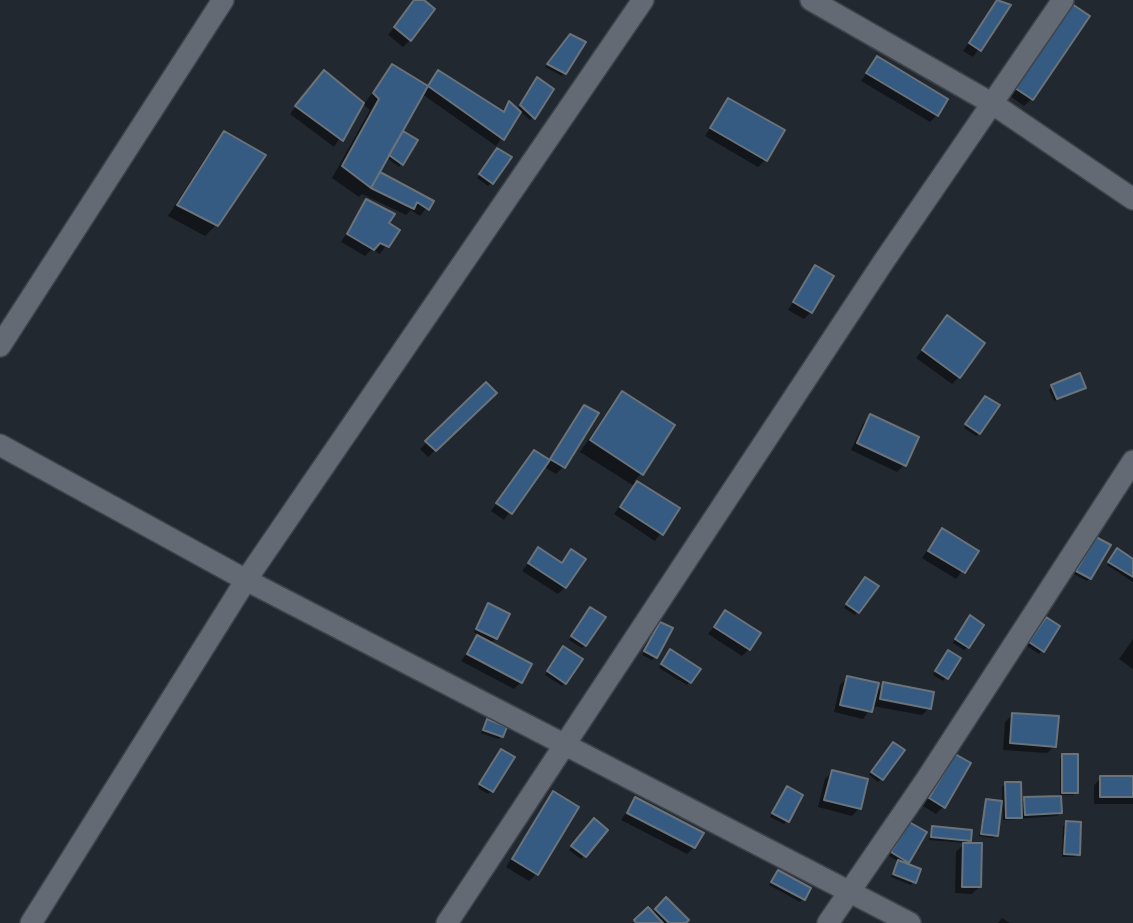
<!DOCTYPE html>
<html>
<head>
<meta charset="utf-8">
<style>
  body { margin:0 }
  canvas { display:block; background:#222830 }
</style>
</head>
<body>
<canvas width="1133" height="923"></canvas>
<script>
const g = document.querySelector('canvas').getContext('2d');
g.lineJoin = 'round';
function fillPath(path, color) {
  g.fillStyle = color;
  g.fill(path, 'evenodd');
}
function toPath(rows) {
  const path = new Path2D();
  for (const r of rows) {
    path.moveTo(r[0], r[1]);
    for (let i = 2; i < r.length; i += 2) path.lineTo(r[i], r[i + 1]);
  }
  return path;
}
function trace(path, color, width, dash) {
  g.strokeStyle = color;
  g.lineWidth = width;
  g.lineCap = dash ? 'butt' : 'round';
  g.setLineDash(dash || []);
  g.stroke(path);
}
fillPath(toPath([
  [416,0,421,0,410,40,403,47,388,35],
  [998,0,1008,6,973,57,963,51],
  [1072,7,1031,99,1024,106,1010,96],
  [567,39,565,72,562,76,545,67],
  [877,58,937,115,930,122,861,81],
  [393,66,427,87,439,73,501,112,509,103,517,111,534,83,533,117,530,120,520,111,496,146,422,94,401,131,415,140,399,167,386,157,377,173,432,201,420,216,411,210,406,215,362,194,359,197,332,178,370,110,362,103,334,147,290,114,324,73,364,104],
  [729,100,765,160,758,167,705,136],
  [225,133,216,225,205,236,168,216,214,144],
  [495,153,491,183,488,186,477,178],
  [367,201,397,230,380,254,372,249,365,256,341,242],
  [816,267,811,312,804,319,788,310],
  [947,318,959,377,952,384,916,358],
  [486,384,494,393,428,457,420,449],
  [1052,386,1083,387,1054,401,1049,390],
  [623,393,642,473,634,481,678,509,655,541,614,514,634,486,580,452,612,404],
  [982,401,979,433,976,436,964,428],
  [584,407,563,467,556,474,543,466,504,520,491,511,534,452,548,461],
  [871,416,904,465,897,472,851,450,863,424],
  [942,530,977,552,956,579,922,558],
  [1096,539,1090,578,1087,581,1074,574],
  [539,550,561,564,571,552,565,587,558,594,522,571],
  [1114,554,1133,561,1133,582,1107,565],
  [862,582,876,586,855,615,844,608],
  [486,608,496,638,490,644,521,682,514,689,461,661,480,635,474,632],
  [587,612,585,645,582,648,569,640],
  [725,612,749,649,742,656,708,634],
  [967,620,968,647,964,650,953,643],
  [1043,622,1042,651,1039,654,1027,646],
  [658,627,655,657,652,660,642,655],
  [1133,639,1133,669,1119,659],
  [560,652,565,682,562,686,545,675],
  [668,654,699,669,687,685,659,668],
  [945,655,959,658,943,681,933,675],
  [848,677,875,693,884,684,929,708,922,715,872,706,863,719,834,712,840,685],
  [1013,714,1055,746,1047,753,1003,750,1005,722],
  [487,721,502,736,498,739,481,733],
  [890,747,881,779,878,782,869,775],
  [498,755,492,791,488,794,478,788],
  [1063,755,1076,792,1073,795,1060,795,1060,759],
  [955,756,943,807,936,814,923,806],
  [832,772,859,808,852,816,818,807,825,779],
  [1101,778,1133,778,1133,804,1094,804,1094,785],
  [1005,784,1020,804,1025,799,1060,813,1057,816,1003,820,1002,787],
  [784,792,787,821,784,824,770,817],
  [553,793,536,874,529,881,506,867],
  [635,800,694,847,687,854,621,820],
  [986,801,996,835,993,838,979,836],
  [591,823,606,830,581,859,569,850],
  [1067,823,1078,854,1075,857,1062,857,1063,826],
  [906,827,908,862,905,865,914,882,911,885,891,877,899,862,889,856],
  [933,828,970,840,965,844,979,887,972,894,955,893,956,852,965,843,929,840],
  [775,875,803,899,800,902,769,885],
  [666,900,684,923,633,923,648,910,652,914],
  [1002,918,1010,923,998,923]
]), '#0007');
const building = toPath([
  [414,0,424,0,435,9,411,41,394,27,414,0],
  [997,0,1011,5,981,51,969,43,997,0],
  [1072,4,1090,16,1033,100,1015,88,1072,4],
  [570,34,586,42,566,74,547,64,570,34],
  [877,56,948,99,938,116,866,73,877,56],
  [392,64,428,86,371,188,342,166,379,99,373,93,392,64],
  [324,70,364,103,343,141,295,106,324,70],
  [438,70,504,112,509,101,521,112,504,140,428,86,438,70],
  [537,77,554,89,535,119,520,105,537,77],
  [728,98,785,130,767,161,710,128,728,98],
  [224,131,266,155,218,226,177,205,224,131],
  [403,131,418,140,403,165,389,155,403,131],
  [497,148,512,157,493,184,479,174,497,148],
  [380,172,434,201,429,210,417,202,414,209,371,188,380,172],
  [366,199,395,214,389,223,400,230,389,247,380,243,374,250,347,234,366,199],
  [815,265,834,276,812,313,793,302,815,265],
  [947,315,985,343,960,378,922,350,947,315],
  [1080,373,1086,388,1057,399,1051,385,1080,373],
  [486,382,497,393,436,451,425,441,486,382],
  [622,391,675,425,643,475,590,440,622,391],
  [985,396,1000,405,980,434,965,424,985,396],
  [584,405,599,413,565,468,550,459,584,405],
  [870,414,919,437,906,466,857,443,870,414],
  [534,450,550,460,512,514,496,503,534,450],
  [637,481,680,508,663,535,620,507,637,481],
  [942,528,979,551,965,573,928,551,942,528],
  [1096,537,1111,545,1091,579,1076,571,1096,537],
  [538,547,562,563,571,549,586,559,566,588,528,563,538,547],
  [1117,548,1133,559,1133,577,1108,562,1117,548],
  [865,577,879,586,859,613,846,604,865,577],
  [488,603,510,614,497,639,476,629,488,603],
  [590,607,606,617,586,646,571,636,590,607],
  [725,610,761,633,750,650,714,627,725,610],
  [970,615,984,625,969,648,955,639,970,615],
  [1046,617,1060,626,1044,652,1029,642,1046,617],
  [660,622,673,628,657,658,644,651,660,622],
  [477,635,532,664,522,683,467,654,477,635],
  [563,646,583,659,566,684,547,671,563,646],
  [670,649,701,669,691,683,661,664,670,649],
  [948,650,961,658,948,679,935,671,948,650],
  [847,676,879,683,872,712,840,705,847,676],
  [883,682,934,692,931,709,880,699,883,682],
  [1012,713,1059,716,1056,747,1010,743,1012,713],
  [487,719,507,727,503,737,483,730,487,719],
  [893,742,905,750,883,780,871,772,893,742],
  [501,749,515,757,493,792,479,784,501,749],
  [955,754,971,763,945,808,929,798,955,754],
  [1062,754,1078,754,1078,793,1062,793,1062,754],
  [832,770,868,779,861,809,824,800,832,770],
  [1100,776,1133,776,1133,797,1100,797,1100,776],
  [1005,782,1021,782,1022,818,1006,818,1005,782],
  [787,786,803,795,789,822,772,813,787,786],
  [553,791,579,807,538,875,512,859,553,791],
  [1061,796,1062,813,1025,815,1024,797,1061,796],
  [635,797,704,833,695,848,627,813,635,797],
  [986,799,1002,801,998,836,981,834,986,799],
  [594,818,608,830,586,857,571,846,594,818],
  [1066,821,1081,822,1080,855,1064,854,1066,821],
  [909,822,927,832,909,863,891,852,909,822],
  [932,826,972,830,971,841,931,837,932,826],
  [963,843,982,843,981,887,962,887,963,843],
  [898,860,921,869,916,883,893,874,898,860],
  [778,870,811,888,805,900,771,882,778,870],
  [666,897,689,920,686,923,669,923,655,909,666,897],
  [648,907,663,923,636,923,634,920,648,907]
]);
fillPath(building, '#355b83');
trace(building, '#6a727a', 2);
const minor = toPath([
  [811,0,993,104,1133,199],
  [0,346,223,0],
  [0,445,246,580,910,923],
  [31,923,246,580,643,0],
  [447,923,884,261,1063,0],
  [828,923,926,780,1133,461]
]);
trace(minor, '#3e4349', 24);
trace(minor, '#636a73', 21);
</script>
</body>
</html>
